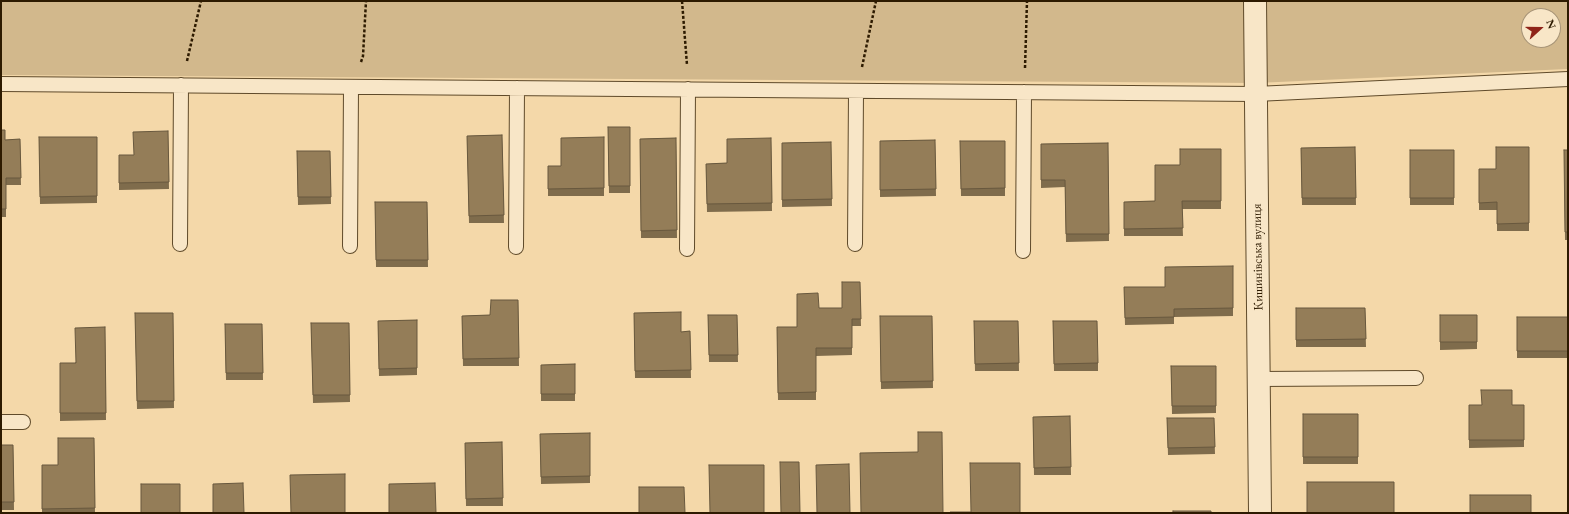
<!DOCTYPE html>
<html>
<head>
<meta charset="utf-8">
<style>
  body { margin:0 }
  #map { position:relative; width:1569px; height:514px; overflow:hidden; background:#f4d8a9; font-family:"EB Garamond",serif }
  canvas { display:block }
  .frame { position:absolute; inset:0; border:2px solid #2d1a00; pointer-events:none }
  .north { position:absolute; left:1521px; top:8px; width:40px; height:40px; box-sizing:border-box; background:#f8e6c7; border:1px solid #a79477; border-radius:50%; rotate:69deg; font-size:11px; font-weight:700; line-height:16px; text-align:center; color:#2d1a00 }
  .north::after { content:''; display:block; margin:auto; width:14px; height:18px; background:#8f2418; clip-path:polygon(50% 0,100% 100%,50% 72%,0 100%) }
</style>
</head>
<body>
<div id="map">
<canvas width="1569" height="514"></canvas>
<div class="frame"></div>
<div class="north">N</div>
</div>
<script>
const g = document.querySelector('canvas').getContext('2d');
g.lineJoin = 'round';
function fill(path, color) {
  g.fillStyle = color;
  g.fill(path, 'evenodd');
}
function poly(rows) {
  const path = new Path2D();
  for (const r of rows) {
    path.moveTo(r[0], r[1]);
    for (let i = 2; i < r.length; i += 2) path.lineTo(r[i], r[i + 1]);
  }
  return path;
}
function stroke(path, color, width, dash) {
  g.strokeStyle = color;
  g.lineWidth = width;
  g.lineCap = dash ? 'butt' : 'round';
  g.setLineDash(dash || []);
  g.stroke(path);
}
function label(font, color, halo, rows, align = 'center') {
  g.font = font + ' "EB Garamond",serif';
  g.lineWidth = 3;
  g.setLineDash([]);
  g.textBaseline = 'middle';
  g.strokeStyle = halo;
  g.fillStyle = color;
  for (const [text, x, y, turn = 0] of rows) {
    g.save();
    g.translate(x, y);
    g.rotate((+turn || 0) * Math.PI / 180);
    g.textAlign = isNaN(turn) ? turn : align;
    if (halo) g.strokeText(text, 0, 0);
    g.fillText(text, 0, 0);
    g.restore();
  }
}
fill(poly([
  [1,1,1568,1,1568,69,1256,83,1,75],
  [1529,16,1553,16,1553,40,1529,40]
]), '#d2b88c');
const service = poly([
  [1,84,1256,94,1568,79],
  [180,244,181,85],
  [855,244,856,91],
  [350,246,351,87],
  [516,247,517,88],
  [687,249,688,89],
  [1023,251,1024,92],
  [1259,379,1416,378],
  [1,422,23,422]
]);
const minor = poly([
  [1255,1,1260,513]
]);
stroke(service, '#5f4a2a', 16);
stroke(minor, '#5f4a2a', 24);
stroke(poly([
  [682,1,687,65],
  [187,61,201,1],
  [361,62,363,56,366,1],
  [862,67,876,1],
  [1025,68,1027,1]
]), '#2d1a00', 2.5, [3, 2]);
stroke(service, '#f8e6c7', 14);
stroke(minor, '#f8e6c7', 22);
fill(poly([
  [608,127,630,127,630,193,609,193],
  [1,130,5,140,20,139,21,185,6,185,6,217,1,217],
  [168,131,169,189,119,190,119,155,134,155],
  [502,135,504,223,469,223,467,136],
  [39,137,97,137,97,203,40,204],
  [604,137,604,196,548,196,548,166,561,166],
  [676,138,677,238,641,238,640,139],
  [771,138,772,211,707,212,706,164,727,163],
  [935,140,936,196,880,197,880,141],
  [960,141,1005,141,1005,196,961,196],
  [831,142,832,206,782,207,782,143],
  [1108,143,1109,241,1066,242,1065,187,1041,188,1041,144],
  [1355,147,1356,205,1302,205,1301,148],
  [1529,147,1529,231,1497,231,1497,210,1479,210,1479,169,1496,169],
  [1221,149,1221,209,1182,209,1183,236,1124,236,1124,202,1155,201,1180,165],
  [1410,150,1454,150,1454,205,1410,205],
  [1564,150,1568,150,1568,240,1565,240],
  [297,151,330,151,331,204,298,205],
  [375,202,427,202,428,267,376,267],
  [1233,266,1233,316,1174,317,1174,324,1125,325,1124,287,1165,287],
  [860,282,861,326,852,326,852,355,816,356,816,400,778,400,777,327,797,327,819,308,842,308],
  [518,300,519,366,463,366,462,316,490,315],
  [1296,308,1365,308,1366,347,1296,347],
  [135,313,173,313,174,408,137,409],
  [634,313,681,332,690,331,691,378,635,378],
  [708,315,737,315,738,362,709,362],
  [1440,315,1477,315,1477,349,1440,350],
  [880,316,932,316,933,388,881,389],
  [1517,317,1568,317,1568,358,1517,358],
  [417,320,417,375,379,376,378,321],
  [974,321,1018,321,1019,371,975,371],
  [1053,321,1098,363,1098,371,1054,371],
  [311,323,349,323,350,402,313,403],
  [225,324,262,324,263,380,226,380],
  [105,327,106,420,60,421,60,363,75,363],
  [575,364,575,401,541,401,541,365],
  [1171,366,1216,366,1216,413,1172,414],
  [1469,405,1524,405,1524,447,1469,448],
  [1303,414,1358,414,1358,464,1303,464],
  [1070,416,1071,475,1034,475,1033,417],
  [1167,418,1214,418,1215,454,1168,455],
  [590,433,590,483,541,484,540,434],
  [94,438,95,513,42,513,42,465,58,465],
  [502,442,503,506,466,506,465,443],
  [1,445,13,445,14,510,1,510]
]), '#7f6c4c');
const building = poly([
  [608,127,630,127,630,186,609,186,608,127],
  [1,130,5,130,5,140,20,139,21,178,6,178,6,209,1,209,1,130],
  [168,131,169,182,119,183,119,155,134,155,133,132,168,131],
  [502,135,504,215,469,216,467,136,502,135],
  [39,137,97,137,97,196,40,197,39,137],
  [604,137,604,188,548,189,548,166,561,166,561,138,604,137],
  [676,138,677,230,641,231,640,139,676,138],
  [771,138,772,203,707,204,706,164,727,163,727,139,771,138],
  [935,140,936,189,880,190,880,141,935,140],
  [960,141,1005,141,1005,188,961,189,960,141],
  [831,142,832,199,782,200,782,143,831,142],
  [1108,143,1109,234,1066,234,1065,180,1041,180,1041,144,1108,143],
  [1355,147,1356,198,1302,198,1301,148,1355,147],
  [1496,147,1529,147,1529,223,1497,224,1497,202,1479,203,1479,169,1496,169,1496,147],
  [1180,149,1221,149,1221,201,1182,201,1183,228,1124,229,1124,202,1155,201,1155,165,1180,165,1180,149],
  [1410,150,1454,150,1454,198,1410,198,1410,150],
  [1564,150,1568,150,1568,232,1565,232,1564,150],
  [297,151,330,151,331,197,298,197,297,151],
  [375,202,427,202,428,260,376,260,375,202],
  [1233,266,1233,308,1174,309,1174,317,1125,318,1124,287,1165,287,1165,267,1233,266],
  [842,282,860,282,861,319,852,319,852,348,816,348,816,392,778,393,777,327,797,327,797,294,818,293,819,308,842,308,842,282],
  [491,300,518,300,519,358,463,359,462,316,490,315,491,300],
  [1296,308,1365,308,1366,339,1296,340,1296,308],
  [681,312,681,332,690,331,691,370,635,371,634,313,681,312],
  [135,313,173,313,174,401,137,401,135,313],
  [708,315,737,315,738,355,709,355,708,315],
  [1440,315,1477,315,1477,342,1440,342,1440,315],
  [880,316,932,316,933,381,881,382,880,316],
  [1517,317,1568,317,1568,351,1517,351,1517,317],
  [417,320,417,368,379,369,378,321,417,320],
  [974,321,1018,321,1019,363,975,364,974,321],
  [1053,321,1097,321,1098,363,1054,364,1053,321],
  [311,323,349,323,350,395,313,395,311,323],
  [225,324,262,324,263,373,226,373,225,324],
  [105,327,106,413,60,413,60,363,76,363,75,328,105,327],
  [575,364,575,394,541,394,541,365,575,364],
  [1171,366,1216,366,1216,406,1172,406,1171,366],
  [1481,390,1512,390,1512,405,1524,405,1524,440,1469,440,1469,405,1482,405,1481,390],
  [1303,414,1358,414,1358,457,1303,457,1303,414],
  [1070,416,1071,467,1034,468,1033,417,1070,416],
  [1167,418,1214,418,1215,447,1168,448,1167,418],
  [918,432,942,432,943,513,861,513,860,453,918,452,918,432],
  [590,433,590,476,541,477,540,434,590,433],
  [58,438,94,438,95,508,42,509,42,465,58,465,58,438],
  [502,442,503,498,466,499,465,443,502,442],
  [1,445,13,445,14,502,1,502,1,445],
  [780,462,799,462,800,513,781,513,780,462],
  [970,463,1020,463,1020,513,950,513,950,512,971,512,970,463],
  [849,464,850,513,817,513,816,465,849,464],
  [709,465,764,465,764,513,710,513,709,465],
  [345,474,345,513,291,513,290,475,345,474],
  [1307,482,1394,482,1394,513,1307,513,1307,482],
  [243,483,244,513,213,513,213,484,243,483],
  [435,483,436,513,389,513,389,484,435,483],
  [141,484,180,484,180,513,141,513,141,484],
  [639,487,684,487,685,513,639,513,639,487],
  [1470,495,1531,495,1531,513,1470,513,1470,495],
  [1173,511,1211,511,1211,513,1173,513,1173,511]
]);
fill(building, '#947d58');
stroke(building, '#68583e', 1);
label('13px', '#2d1a00', '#f8e6c7', [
  ["Кишинівська вулиця",1258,257,-91]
]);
</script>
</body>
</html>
